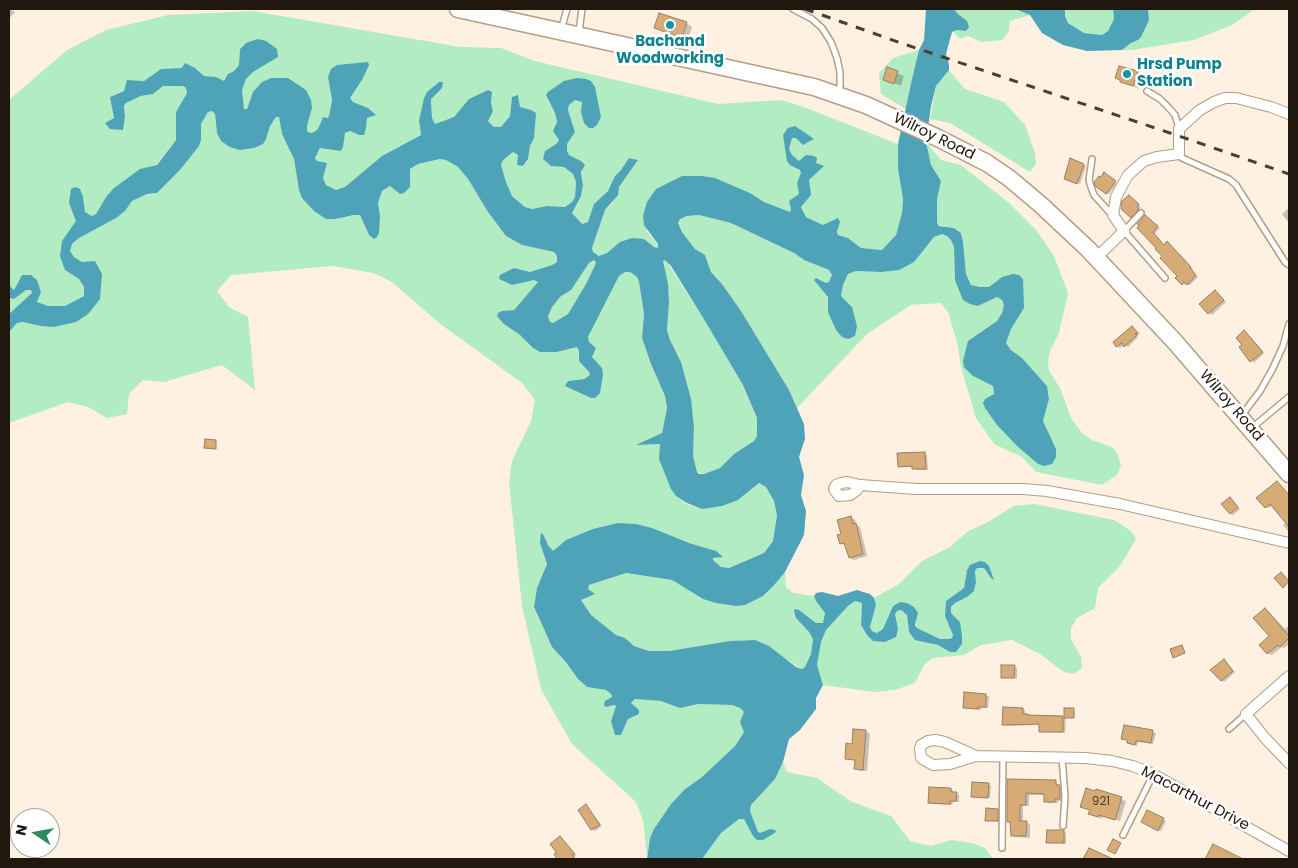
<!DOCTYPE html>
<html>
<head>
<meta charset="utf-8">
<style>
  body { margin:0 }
  #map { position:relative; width:1298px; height:868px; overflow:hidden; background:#fff1e1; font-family:Poppins,sans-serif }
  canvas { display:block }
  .frame { position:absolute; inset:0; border:10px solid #20180e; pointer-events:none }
  .north { position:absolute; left:10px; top:808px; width:50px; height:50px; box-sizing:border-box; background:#fff; border:1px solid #a6a39f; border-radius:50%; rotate:282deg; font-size:14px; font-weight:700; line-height:20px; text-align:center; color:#20180e }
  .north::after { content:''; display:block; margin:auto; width:18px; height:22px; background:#2e8a60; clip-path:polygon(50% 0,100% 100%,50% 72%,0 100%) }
</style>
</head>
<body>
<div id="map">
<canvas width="1298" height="868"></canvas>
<div class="frame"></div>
<div class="north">N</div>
</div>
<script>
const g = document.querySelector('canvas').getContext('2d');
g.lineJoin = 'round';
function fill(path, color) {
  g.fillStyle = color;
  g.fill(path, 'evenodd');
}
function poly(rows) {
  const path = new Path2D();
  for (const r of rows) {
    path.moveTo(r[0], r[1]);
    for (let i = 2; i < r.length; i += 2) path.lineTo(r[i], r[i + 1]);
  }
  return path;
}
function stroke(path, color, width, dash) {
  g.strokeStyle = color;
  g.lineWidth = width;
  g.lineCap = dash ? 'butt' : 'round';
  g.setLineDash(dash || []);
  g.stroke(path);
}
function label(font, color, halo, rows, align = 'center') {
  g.font = font + ' Poppins,sans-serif';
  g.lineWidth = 5;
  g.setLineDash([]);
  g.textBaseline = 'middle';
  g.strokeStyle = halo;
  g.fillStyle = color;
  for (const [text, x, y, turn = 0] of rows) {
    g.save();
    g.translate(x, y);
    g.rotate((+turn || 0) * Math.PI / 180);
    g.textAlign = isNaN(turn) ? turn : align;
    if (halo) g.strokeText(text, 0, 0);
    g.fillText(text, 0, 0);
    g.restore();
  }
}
fill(poly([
  [954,9,1015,9,1030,15,1010,21,1009,31,1002,40,982,42,968,36,960,39,953,32,967,21,958,14],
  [1065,9,1113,9,1114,19,1108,31,1102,35,1084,33,1068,23,1065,16],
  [1148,9,1255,9,1232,25,1194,40,1132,50,1122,50,1131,43,1138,40,1149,20],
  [253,11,460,47,501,48,535,61,718,104,781,100,801,106,898,144,898,169,903,199,902,213,896,235,882,250,861,248,848,238,838,235,837,232,840,222,823,225,806,217,801,207,811,195,799,161,792,155,789,149,792,138,796,138,788,128,790,165,800,170,802,173,797,183,799,194,790,212,764,202,750,193,715,178,646,230,658,245,658,248,654,247,644,239,620,242,607,253,600,256,593,252,592,248,605,210,612,204,619,187,638,160,629,158,621,170,615,176,608,191,594,204,591,217,588,222,582,224,572,214,572,210,581,195,583,185,581,161,569,155,567,151,567,144,575,131,568,110,569,105,575,100,583,102,595,87,546,95,555,113,559,140,556,144,545,151,551,166,564,167,573,174,576,182,575,197,572,202,565,207,547,206,532,209,525,207,512,196,506,182,501,165,503,160,513,152,518,155,523,166,528,160,530,146,534,137,531,110,520,107,518,96,512,98,510,116,501,127,494,127,488,121,493,111,491,103,492,92,469,99,454,117,435,124,432,118,431,98,442,88,439,82,428,92,424,98,419,120,421,135,382,156,345,187,336,190,326,185,315,158,320,148,343,147,344,133,350,131,359,135,366,128,368,108,353,102,350,98,362,80,328,77,332,100,329,116,328,118,323,117,318,129,314,132,310,133,307,131,307,126,312,108,253,92,247,109,244,109,242,90,246,79,253,72,278,57,246,43,240,49,239,65,234,71,228,74,224,81,216,77,204,76,195,68,161,69,144,81,128,80,124,91,113,95,114,118,105,123,123,130,125,117,124,106,126,103,141,96,153,94,163,86,183,86,186,88,187,93,176,112,176,140,156,165,140,170,106,197,96,214,92,216,85,212,83,197,69,203,77,221,62,241,65,270,79,279,84,287,84,296,65,306,48,306,37,302,41,292,37,280,31,275,22,275,14,290,11,287,9,282,9,100,67,50,106,30,168,15],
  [919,50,912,79,906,109,881,94,879,73,893,58],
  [949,70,965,89,1004,102,1025,125,1035,153,1036,164,1030,172,950,123,930,119,936,86],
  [212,111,215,114,217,133,266,139,270,126,276,117,279,117,282,134,294,159,299,190,335,219,354,215,360,215,369,235,380,216,378,203,382,191,390,186,400,194,410,187,410,169,418,164,440,159,446,160,458,167,468,179,488,212,506,236,522,245,554,252,557,256,557,262,552,265,530,272,514,268,499,279,512,285,534,279,539,281,514,310,502,311,504,324,520,335,533,348,557,352,577,347,579,351,579,361,589,372,590,375,584,379,568,381,566,385,591,398,595,398,602,368,592,357,588,337,619,276,625,272,630,272,637,277,639,282,644,314,642,338,651,364,665,396,667,408,662,433,638,445,660,444,660,459,676,496,687,504,702,509,738,500,759,483,766,487,774,501,777,515,773,541,764,553,729,568,721,567,713,560,716,551,689,543,566,540,553,551,548,545,543,534,540,543,547,564,537,588,534,607,538,617,552,647,565,661,578,679,587,687,606,690,611,694,612,697,606,707,614,705,616,706,611,721,621,734,628,719,639,710,631,703,635,699,661,701,680,708,698,704,732,705,740,708,744,712,744,732,735,746,702,777,684,790,671,804,654,829,650,838,647,857,643,820,636,802,572,744,541,689,522,606,509,482,512,461,531,421,535,400,522,383,439,323,392,282,373,273,333,266,231,275,217,291,229,307,248,317,255,390,222,365,164,382,143,380,129,394,127,414,107,418,88,407,68,402,9,423,9,332,17,323,23,322,41,326,88,314,82,262,74,257,70,251,72,244,79,238,125,211,132,201,147,194,157,193,180,170,199,146,201,140,201,124,208,112],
  [926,142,941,160,961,165,1008,202,1037,231,1054,256,1068,293,1059,333,1050,351,1048,361,1049,371,1060,388,1071,418,1083,434,1092,440,1112,447,1118,455,1121,465,1117,475,1102,485,1036,472,1022,457,994,444,976,418,961,367,957,342,948,312,941,303,911,305,867,334,797,408,789,390,741,311,722,284,711,272,705,255,695,249,682,232,678,223,680,219,687,216,699,215,731,223,794,253,804,260,829,270,832,275,830,283,826,283,816,278,815,280,828,297,828,312,852,307,841,296,843,285,848,274,856,271,881,272,914,261,934,237,942,234,947,236,951,240,954,247,955,280,978,306,997,297,1002,300,1004,305,1002,313,997,321,968,341,973,376,993,386,994,394,985,399,997,425,1017,446,1038,464,1056,449,1043,421,1049,399,1047,386,1022,358,1011,350,1006,343,1011,329,1024,308,1002,277,989,287,980,287,971,285,966,274,963,242,961,233,954,228,939,225,937,223,937,198,941,181,931,165],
  [665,259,702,316,743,385,757,418,757,436,754,441,734,454,720,468,704,474,697,472,693,456,694,428,681,362,670,340,667,330,669,303,663,261],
  [593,260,596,263,586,284,568,314,553,323,550,322,548,315,552,307,560,297,571,290,589,263],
  [26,290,31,290,32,294,9,314,9,298,14,299],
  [1035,504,1114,520,1131,531,1136,539,1120,566,1098,588,1095,608,1077,618,1071,628,1071,639,1081,657,1082,668,1074,674,1064,672,1040,654,1012,640,981,645,964,655,933,658,924,665,915,683,895,690,875,692,823,685,817,665,821,642,826,630,849,605,855,601,862,603,861,625,867,635,898,629,895,614,897,611,901,610,907,615,909,632,915,639,938,645,950,652,960,622,951,613,951,607,955,603,967,597,976,582,975,571,977,567,984,568,991,578,985,562,967,570,964,588,946,601,945,616,953,635,952,638,949,639,940,639,917,628,914,607,907,603,900,602,893,606,883,630,877,633,872,631,870,627,876,605,874,598,899,584,922,561,950,547,967,532,986,523,1014,506],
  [785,572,786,587,793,593,814,596,816,601,825,613,824,624,816,623,799,610,796,618,809,632,813,639,811,654,805,667,802,669,755,640,730,641,669,651,649,651,634,646,625,638,616,635,591,615,581,600,594,594,587,589,589,585,625,573,672,580,703,599,763,596],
  [783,762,787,772,817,778,852,802,891,816,910,841,931,846,951,840,972,843,985,848,993,859,702,859,721,833,739,819,744,819,753,836,760,833,757,832,750,811,751,805,775,779]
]), '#b1ecc3');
fill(poly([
  [926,9,954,9,958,14,967,21,969,27,966,31,957,30,952,32,946,54,949,65,949,70,936,86,931,106,926,142,931,165,941,181,937,199,937,223,939,226,954,228,961,233,963,242,966,274,971,285,980,287,989,287,1002,277,1013,274,1019,275,1023,279,1024,308,1011,329,1006,343,1011,350,1022,358,1047,386,1049,399,1043,421,1056,449,1056,457,1052,464,1044,466,1038,464,1017,446,997,425,985,408,983,403,985,399,994,394,993,386,973,376,964,367,963,361,968,341,997,321,1002,313,1004,305,1002,300,997,297,978,306,970,304,963,300,955,280,954,247,951,240,947,236,942,234,934,237,914,262,899,270,881,272,856,271,848,274,843,285,841,296,852,307,857,326,855,336,848,339,842,337,836,330,828,312,828,297,814,280,816,278,826,283,829,282,832,275,829,270,804,260,794,253,731,223,699,215,687,216,680,219,678,223,682,232,695,249,705,255,711,272,722,284,741,311,789,390,804,424,805,439,799,457,804,475,801,495,806,511,804,535,785,572,775,584,763,596,745,605,736,606,716,603,703,599,672,580,626,573,589,585,588,589,595,594,581,600,591,615,616,635,625,638,634,646,649,651,669,651,730,641,755,640,769,646,796,667,802,669,805,667,811,654,813,639,809,632,796,618,794,611,795,609,799,610,816,623,823,623,825,613,816,601,814,596,816,593,822,592,838,596,857,590,870,594,874,598,876,605,870,627,872,631,877,633,883,629,893,606,900,602,907,603,914,607,918,613,915,625,917,628,940,639,949,639,952,638,953,635,945,616,946,601,964,588,967,570,970,565,980,561,985,562,989,566,994,580,991,578,984,568,977,568,975,571,976,582,974,591,967,597,955,603,951,607,951,613,960,622,962,636,962,644,956,652,950,652,938,645,915,640,909,632,907,615,901,610,897,611,895,614,898,629,896,637,885,642,873,641,867,635,861,625,862,603,855,601,849,605,826,630,821,642,817,665,823,685,816,698,816,709,800,730,789,739,783,762,775,779,751,805,750,811,758,832,760,833,770,829,775,830,776,832,763,840,757,840,753,836,744,819,739,819,721,833,702,859,647,859,650,838,654,829,671,804,684,790,702,777,735,746,744,732,740,722,744,712,740,708,732,705,698,704,680,708,661,701,635,699,631,703,639,710,639,714,628,719,621,735,615,735,611,721,616,706,614,705,606,707,604,705,605,701,612,697,611,694,606,690,587,687,578,679,565,661,552,647,534,607,537,588,547,564,540,543,541,533,543,534,548,545,553,551,566,540,593,529,618,523,636,524,652,528,689,543,716,551,723,557,713,558,713,560,721,567,729,568,764,553,773,541,777,515,774,501,766,487,759,483,738,500,722,506,702,509,687,503,676,496,671,489,659,459,660,444,636,445,662,433,667,408,665,396,651,364,642,338,644,314,639,282,637,277,630,272,625,272,619,276,588,337,589,342,596,348,592,357,602,368,603,374,600,393,595,398,591,398,565,386,568,381,584,379,590,375,589,372,579,361,579,351,577,347,557,352,540,352,533,348,520,335,504,324,497,316,498,313,502,311,514,310,538,282,534,280,512,285,499,279,500,275,514,268,530,272,552,265,557,262,557,256,554,252,522,245,506,236,488,212,468,179,458,167,446,160,440,159,418,164,410,169,410,187,404,193,400,194,390,186,382,191,378,203,380,216,379,233,377,237,374,239,369,235,360,215,354,215,335,219,326,219,314,211,302,198,299,190,294,159,282,134,279,117,276,117,270,126,266,139,263,144,254,148,240,150,230,147,221,141,217,133,215,114,212,111,208,112,201,124,201,140,199,146,180,170,157,193,147,194,132,201,125,211,116,218,79,238,72,244,70,251,74,257,82,262,95,261,102,274,100,299,88,314,76,322,54,327,41,326,23,322,17,323,9,332,9,314,32,293,31,290,26,290,14,299,9,298,9,282,11,287,14,290,22,275,31,275,37,280,41,292,37,302,48,306,65,306,84,296,84,287,79,279,65,270,60,256,62,241,76,221,69,203,71,189,75,187,80,189,83,197,85,212,92,216,96,214,106,197,114,188,140,169,157,165,176,140,176,112,187,93,186,88,183,86,163,86,153,94,141,96,126,103,124,106,125,117,123,130,110,129,105,123,114,118,110,97,124,91,127,80,144,81,161,69,182,68,185,63,195,68,204,76,216,77,224,81,228,74,234,71,239,65,240,49,246,43,258,39,266,41,277,49,278,57,253,72,246,79,242,90,244,109,247,109,253,92,262,82,271,78,288,78,306,90,311,100,312,108,307,126,307,131,310,133,314,132,318,129,323,117,328,118,329,116,332,100,328,77,331,69,337,65,368,62,369,65,362,80,350,98,353,102,368,108,376,115,367,118,366,128,364,135,359,135,350,131,345,133,343,147,341,151,320,148,315,158,317,161,327,163,323,178,326,185,336,190,345,187,382,156,421,135,419,120,424,98,427,92,439,82,443,82,442,88,431,99,432,118,435,124,454,117,469,99,488,90,492,92,491,103,493,111,488,121,494,127,501,127,510,116,512,97,518,95,520,107,531,110,536,113,534,138,530,146,528,159,523,166,517,165,518,155,513,152,503,160,501,165,506,182,512,196,525,207,532,209,547,206,565,207,572,202,575,197,576,182,573,174,564,167,551,166,543,159,545,151,556,144,559,140,553,131,557,122,555,113,546,95,548,92,564,81,577,78,586,79,591,81,595,87,601,117,597,125,593,128,589,128,584,123,581,112,582,102,575,100,569,105,568,110,575,132,567,144,567,151,569,155,581,161,585,165,581,172,583,185,581,196,572,213,582,224,588,222,594,204,608,191,615,176,621,170,629,158,638,160,619,187,618,195,605,210,592,248,593,252,599,256,607,253,620,242,632,238,644,239,654,247,658,248,658,244,644,225,643,216,647,202,656,189,682,176,702,176,715,178,750,193,764,202,790,212,791,209,789,201,799,194,797,183,801,173,800,170,790,165,787,161,783,135,788,128,795,126,814,139,803,145,796,138,792,138,789,149,792,155,799,161,806,155,814,156,817,158,816,163,824,166,809,180,811,195,801,207,806,217,823,225,838,218,840,222,837,232,838,235,848,238,861,248,882,250,896,235,902,213,903,199,898,169,898,144,912,79,919,50,924,40],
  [594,260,596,263,586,284,568,314,553,323,550,322,548,316,552,307,560,297,571,290,589,263],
  [665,260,671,266,702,316,743,385,757,418,757,436,754,441,734,454,720,468,704,474,699,474,697,472,693,456,694,428,691,399,681,362,670,340,667,330,669,303,668,284,663,261],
  [1015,9,1065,9,1065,16,1068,23,1084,33,1102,35,1108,31,1114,19,1113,9,1148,9,1149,20,1141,37,1138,40,1131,43,1122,50,1087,51,1063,45,1042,33,1030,15]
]), '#4ea3b8');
fill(poly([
  [9,9,15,12,9,19],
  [686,23,692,27,688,40,655,28],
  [1120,68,1138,72,1144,75,1139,89,1121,81],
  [887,69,904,76,901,86,884,79],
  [1084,165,1086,166,1080,184,1069,180],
  [1107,176,1117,184,1109,194,1106,193,1101,178],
  [1132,198,1141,207,1139,209,1141,211,1134,218,1131,217],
  [1289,208,1289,223,1282,214],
  [1148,218,1160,228,1154,234,1165,246,1170,244,1193,269,1192,270,1198,277,1190,285,1183,284,1179,276,1157,249],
  [1218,293,1226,302,1212,315,1201,304],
  [1132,327,1140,334,1137,336,1138,337,1128,347,1124,345,1120,348,1117,346],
  [1245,331,1264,353,1254,363,1240,348,1244,346],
  [925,453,927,455,928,470,916,470,913,467,902,467,899,466],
  [1277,483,1286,491,1283,494,1289,501,1289,532,1283,525,1286,522,1272,505,1269,508,1266,507],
  [1230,498,1240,509,1233,515,1230,513],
  [851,517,855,520,857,525,860,527,867,556,854,560,850,558,847,547,841,543,842,535],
  [1265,609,1269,612,1285,629,1289,625,1289,644,1284,648,1282,647,1272,655,1268,653,1270,636],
  [1224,661,1235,672,1224,682,1221,680],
  [1014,667,1017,668,1017,679,1002,677],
  [965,694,989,696,988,708,981,708,981,710,964,708],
  [1023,709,1025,711,1025,715,1030,717,1065,718,1065,709,1074,709,1075,717,1066,717,1065,733,1043,732,1040,731,1040,725,1006,726,1004,724],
  [1125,727,1156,733,1153,744,1138,742,1137,746,1128,743],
  [866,731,870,734,867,771,860,771,855,768,856,761,847,759,853,745],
  [1008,781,1055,782,1063,789,1064,801,1058,801,1058,803,1049,803,1046,801,1046,795,1029,795,1029,806,1023,806,1023,822,1030,824,1030,838,1016,837,1012,835,1011,823,1008,821],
  [988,784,991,786,990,798,972,796],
  [951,789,953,790,953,793,959,795,959,802,953,802,952,805,932,804,929,803],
  [1096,791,1126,801,1120,821,1103,816,1102,819,1094,816,1090,814,1091,810,1082,806],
  [586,806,602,826,595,831,592,829],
  [998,810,1000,812,1000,822,986,820],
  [1148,812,1166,821,1161,831,1143,822],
  [1064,832,1066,833,1066,844,1047,842],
  [563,840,576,856,574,857,576,859,560,859,556,854]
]), '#0003');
const building = poly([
  [659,13,687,22,682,38,654,28,659,13],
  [1119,66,1138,71,1133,86,1120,82,1120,80,1115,78,1119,66],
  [887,67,898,71,894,84,883,80,887,67],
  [1070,158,1084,164,1077,184,1064,179,1070,158],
  [1104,172,1116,181,1106,194,1095,186,1094,182,1099,176,1101,177,1104,172],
  [1129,195,1139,204,1137,207,1139,209,1131,218,1121,209,1122,201,1129,195],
  [1145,215,1158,226,1153,232,1164,245,1167,241,1191,267,1190,268,1196,275,1187,285,1184,282,1182,285,1175,278,1177,276,1160,258,1162,256,1155,249,1156,248,1137,228,1139,225,1137,224,1145,215],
  [1215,290,1224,300,1208,314,1199,304,1215,290],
  [1132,326,1138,333,1135,334,1137,335,1124,347,1122,343,1116,347,1113,342,1132,326],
  [1244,330,1263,352,1250,362,1239,347,1242,345,1236,338,1244,330],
  [205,439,216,440,216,449,204,448,205,439],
  [925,452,926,469,912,469,912,466,898,467,897,453,925,452],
  [1277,481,1289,495,1289,527,1270,504,1265,508,1256,498,1277,481],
  [1230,497,1238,507,1230,514,1221,504,1230,497],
  [851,516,853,524,856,523,863,554,849,558,844,543,840,544,837,535,841,534,837,520,851,516],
  [1281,572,1289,581,1283,588,1274,578,1281,572],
  [1265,608,1289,636,1289,638,1280,647,1278,645,1267,654,1259,645,1269,636,1253,618,1265,608],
  [1182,645,1185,653,1173,658,1170,649,1182,645],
  [1224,659,1233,671,1221,681,1210,670,1224,659],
  [1001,665,1015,665,1014,678,1001,678,1001,665],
  [964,692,986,694,986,707,978,707,978,709,963,708,964,692],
  [1003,707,1023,708,1023,714,1028,714,1028,715,1063,716,1063,732,1039,732,1039,724,1002,725,1003,707],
  [1064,708,1074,708,1074,718,1064,718,1064,708],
  [1124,725,1153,730,1151,743,1140,741,1136,741,1135,745,1127,743,1127,740,1121,739,1124,725],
  [853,729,866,730,863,770,854,769,855,760,845,759,846,743,852,744,853,729],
  [1007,779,1056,780,1056,785,1060,785,1060,799,1055,799,1055,802,1044,802,1044,794,1026,793,1026,805,1020,805,1020,821,1027,821,1026,836,1011,836,1010,822,1007,822,1007,779],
  [972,782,989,783,988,798,971,797,972,782],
  [929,787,951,788,951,792,957,792,956,801,950,801,950,804,928,803,929,787],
  [1086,788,1095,791,1096,789,1122,797,1115,820,1099,815,1098,817,1088,814,1090,810,1080,807,1086,788],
  [586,804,600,825,591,830,578,810,586,804],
  [986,808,998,809,998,821,985,821,986,808],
  [1147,810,1164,818,1158,831,1141,822,1147,810],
  [1047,830,1064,830,1064,843,1046,843,1047,830],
  [560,836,575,854,572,855,575,859,557,859,554,854,556,852,550,844,560,836],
  [1113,839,1121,843,1115,854,1107,850,1113,839],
  [1213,844,1243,859,1205,859,1213,844],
  [1089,848,1113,859,1083,859,1089,848]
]);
fill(building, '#d7ab75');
stroke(building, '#958068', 1);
const lane = poly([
  [793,9,812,19,822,28,831,42,837,58,840,72,840,94],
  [561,30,567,9],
  [579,32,582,9],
  [1147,91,1160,99,1169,108,1175,115,1179,128],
  [1179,154,1182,158,1229,179,1236,185,1285,262,1289,265],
  [1092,159,1089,180,1091,187,1094,195,1112,215],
  [1141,213,1124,231,1165,278],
  [1242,415,1260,391,1272,370,1283,346,1289,324],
  [1253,427,1289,397],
  [1229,729,1246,714],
  [1062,757,1065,797,1063,826],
  [1123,835,1153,775],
  [1002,848,1003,756]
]);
const street = poly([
  [1096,258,1124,231,1113,215,1116,197,1128,175,1144,161,1157,157,1179,154,1179,129,1200,110,1214,102,1225,98,1236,98,1271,107,1289,114],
  [847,482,860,485,857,490,850,495,839,496,834,489,836,485,841,483,847,482],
  [860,485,916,489,1023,489,1047,491,1120,504,1289,543],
  [1289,676,1246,714,1265,738,1289,763],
  [935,740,945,742,976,756,950,764,933,765,921,758,920,749,921,745,928,741,935,740],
  [976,756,1086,758,1112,761,1133,766,1153,774,1289,851]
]);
const primary = poly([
  [458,9,814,87,866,105,938,138,987,163,1009,178,1041,205,1088,249,1175,342,1289,474]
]);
stroke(lane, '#b49e85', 8);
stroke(street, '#b49e85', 12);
stroke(primary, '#b49e85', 19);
stroke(lane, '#fff', 5);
stroke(street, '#fff', 10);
stroke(primary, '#fff', 16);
stroke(poly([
  [805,9,901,43,1179,136,1289,174]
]), '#494035', 3, [9, 9]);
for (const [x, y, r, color] of [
  [670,25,5,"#0f9aa8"],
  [1127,74,5,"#0f9aa8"]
]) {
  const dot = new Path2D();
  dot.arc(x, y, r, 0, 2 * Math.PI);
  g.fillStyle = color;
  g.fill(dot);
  stroke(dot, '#fff', 2);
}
label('12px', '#4e3d28', null, [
  ["921",1101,802]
]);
label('bold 15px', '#0d838f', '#fff', [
  ["Bachand",670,42],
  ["Woodworking",670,59],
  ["Hrsd Pump",1137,65,"left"],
  ["Station",1137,82,"left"]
]);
label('15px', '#20180e', '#fff', [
  ["Wilroy Road",934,137,26],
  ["Wilroy Road",1231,406,49],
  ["Macarthur Drive",1195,799,28]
]);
</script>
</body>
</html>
